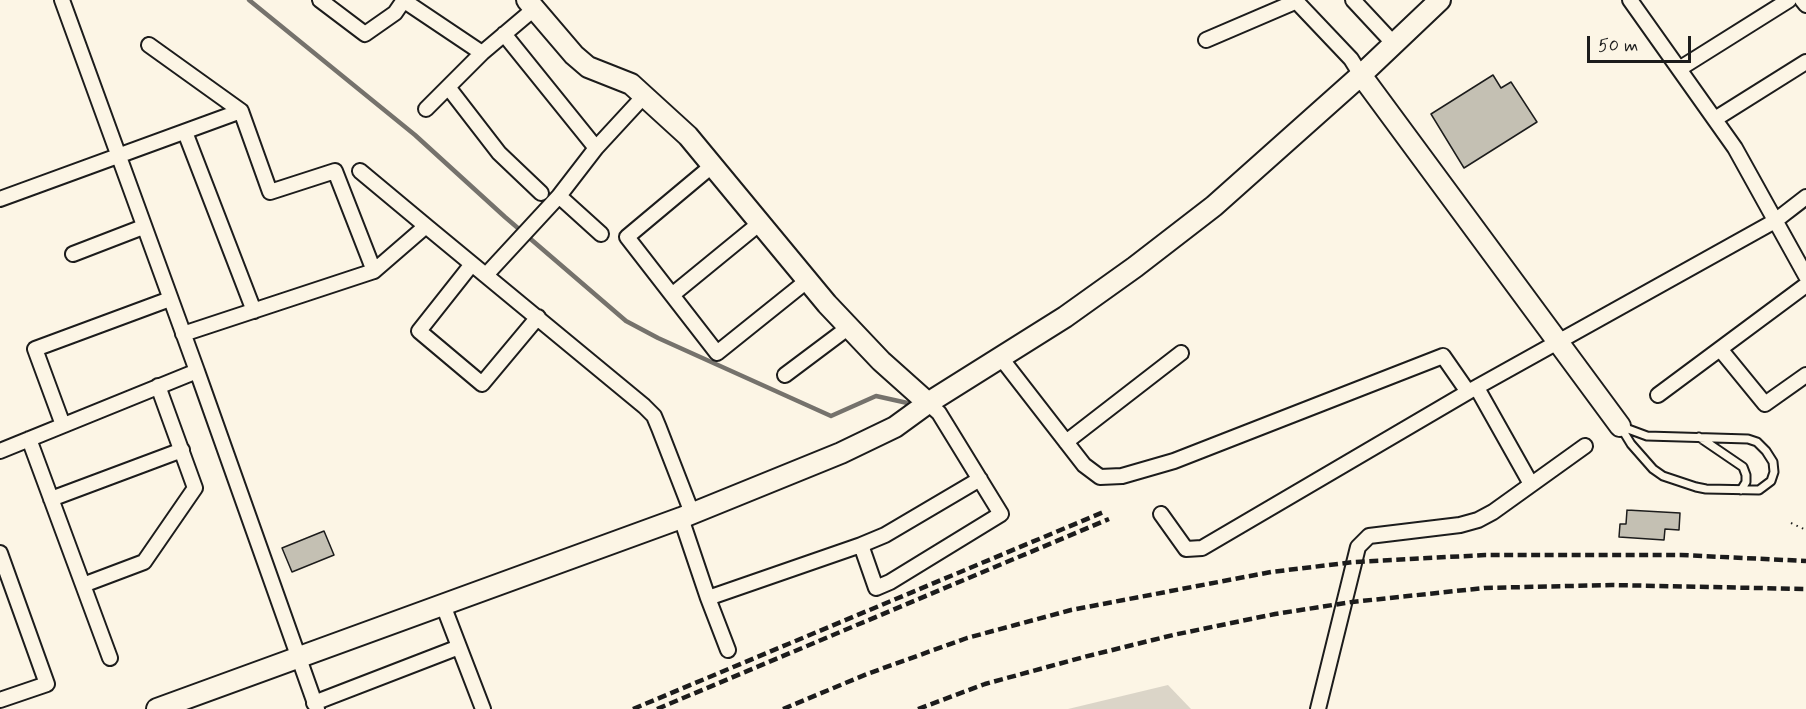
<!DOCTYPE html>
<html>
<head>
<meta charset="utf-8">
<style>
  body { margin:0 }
  #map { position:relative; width:1806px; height:709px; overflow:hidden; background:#fcf5e5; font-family:Mynerve,sans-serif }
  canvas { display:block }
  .scale { position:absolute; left:1587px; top:36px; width:104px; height:27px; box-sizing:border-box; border:3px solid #1c1c1c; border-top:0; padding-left:8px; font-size:18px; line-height:21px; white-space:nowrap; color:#1c1c1c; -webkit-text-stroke:4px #fcf5e5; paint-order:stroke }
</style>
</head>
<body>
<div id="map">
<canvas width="1806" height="709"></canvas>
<div class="scale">50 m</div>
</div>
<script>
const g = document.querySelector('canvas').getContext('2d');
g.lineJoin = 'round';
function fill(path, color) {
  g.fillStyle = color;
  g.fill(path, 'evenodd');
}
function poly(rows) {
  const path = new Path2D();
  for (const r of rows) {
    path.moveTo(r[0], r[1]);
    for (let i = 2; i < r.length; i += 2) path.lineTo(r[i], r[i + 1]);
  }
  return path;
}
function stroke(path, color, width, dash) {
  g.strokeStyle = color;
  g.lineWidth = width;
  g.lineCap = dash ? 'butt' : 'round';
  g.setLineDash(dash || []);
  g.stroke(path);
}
fill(poly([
  [1168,685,1191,709,1068,709]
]), '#dbd5c8');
stroke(poly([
  [249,0,415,135,505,217,626,321,658,338,831,416,876,396,912,404]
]), '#75726c', 4.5);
const building = poly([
  [1493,75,1501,88,1511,82,1537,122,1464,168,1431,114,1493,75],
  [1627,510,1680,513,1679,530,1665,529,1664,540,1619,537,1620,524,1626,524,1627,510],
  [324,531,334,555,292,572,282,548,324,531]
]);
fill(building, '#c4c0b3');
stroke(building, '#1c1c1c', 1.5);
const lane = poly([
  [1620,426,1647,436,1748,439,1757,442,1766,451,1773,462,1774,472,1771,481,1759,490,1706,489,1696,487,1663,476,1653,469,1631,444,1620,426],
  [1699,437,1743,467,1746,475,1746,482,1741,490]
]);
const street = poly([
  [320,0,365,34,395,13,404,0],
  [403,0,482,53],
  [1295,0,1351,59,1361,75],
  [1353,0,1394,44],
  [1630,0,1735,148,1806,276],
  [1802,0,1806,5],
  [504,34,596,148],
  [1206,40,1297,1],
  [149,45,241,111,270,192,335,171,374,271,426,226,644,406,654,416,659,428,692,513],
  [1679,69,1789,0],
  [448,87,499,153,541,193],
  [426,109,482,53,534,9],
  [1715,119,1806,62],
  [185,132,254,311],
  [713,165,627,237,717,353,808,280],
  [360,171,426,226],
  [559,196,601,234],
  [0,199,241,111],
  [73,254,143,227],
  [472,264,419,331,482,384,538,317],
  [486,275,559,196,596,148,644,96],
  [672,295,760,223],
  [183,334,374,271],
  [1720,349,1765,404,1806,375],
  [1001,358,1084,465,1100,477,1122,476,1174,461,1443,356,1468,392],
  [197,371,317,709],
  [785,375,849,327],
  [1477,388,1531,484],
  [1658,395,1806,285],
  [63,425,35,349,170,299],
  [29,439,110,658],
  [1066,442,1181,353],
  [0,451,197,371,62,0],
  [51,499,182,450],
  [1161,514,1186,549,1202,548,1468,392,1775,221,1806,197],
  [681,518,708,598,861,545,885,535,980,479],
  [861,545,876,588,890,582,1001,514,939,413,928,403],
  [0,553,47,684,0,700],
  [83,585,144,562,195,488,158,386],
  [708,598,728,650],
  [443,605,483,709],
  [314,703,459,647],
  [1318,709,1358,547,1369,536,1460,525,1478,520,1493,512,1585,446]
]);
const secondary = poly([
  [527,0,574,55,588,67,631,84,688,136,827,304,881,361,928,403],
  [1361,75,1620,426],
  [157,709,681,518,841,453,895,427,928,403,1065,317,1135,267,1214,206,1361,75,1440,0]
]);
stroke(lane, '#1c1c1c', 11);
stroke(street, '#1c1c1c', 18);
stroke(secondary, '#1c1c1c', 24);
stroke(poly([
  [1791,523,1806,530]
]), '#1c1c1c', 2, [1.5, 4.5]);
stroke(lane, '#fcf5e5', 7);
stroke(street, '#fcf5e5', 14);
stroke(secondary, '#fcf5e5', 20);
stroke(poly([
  [633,709,1106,511],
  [657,709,1109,519],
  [783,709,867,674,967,638,1071,610,1271,572,1354,562,1485,555,1681,555,1806,561],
  [918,709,985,684,1084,657,1173,635,1275,614,1352,602,1484,588,1612,585,1806,589]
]), '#1c1c1c', 4.5, [9, 4.5]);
</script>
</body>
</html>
